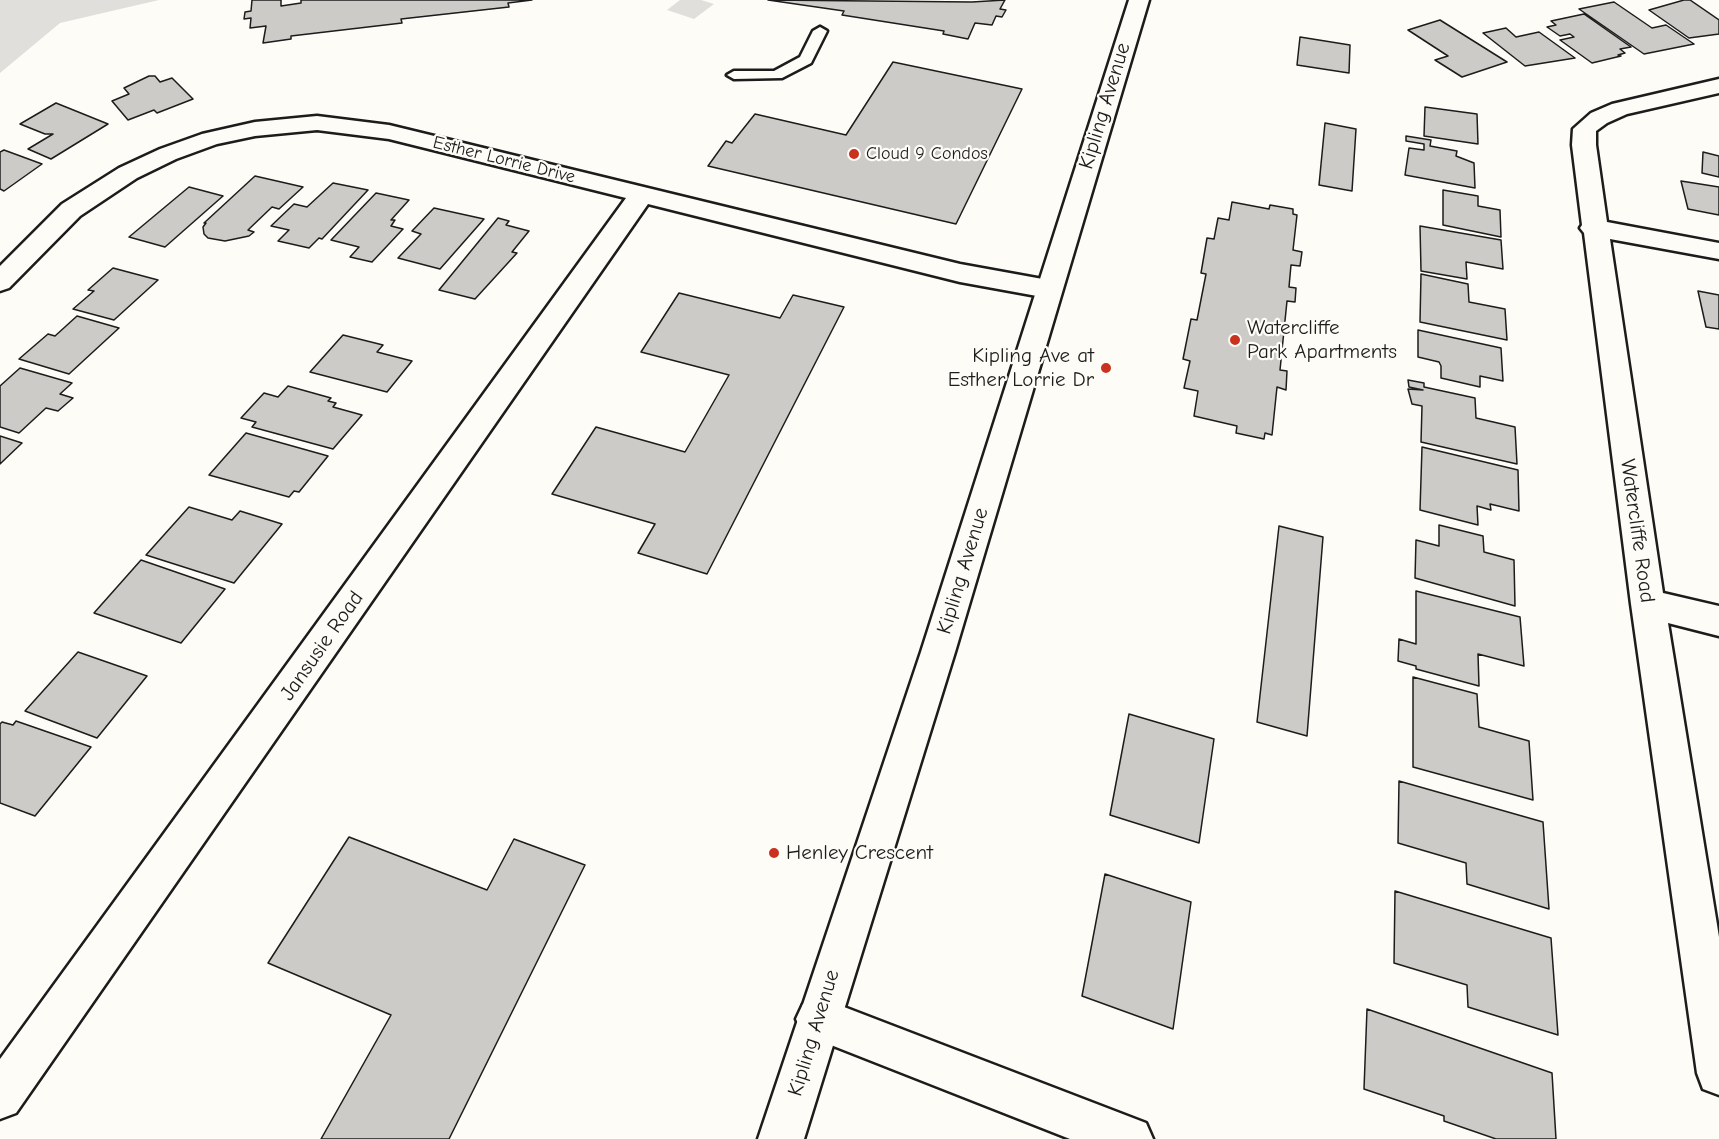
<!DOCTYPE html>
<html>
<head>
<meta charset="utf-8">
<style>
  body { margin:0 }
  canvas { display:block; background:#fdfcf7 }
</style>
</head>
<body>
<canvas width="1719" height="1139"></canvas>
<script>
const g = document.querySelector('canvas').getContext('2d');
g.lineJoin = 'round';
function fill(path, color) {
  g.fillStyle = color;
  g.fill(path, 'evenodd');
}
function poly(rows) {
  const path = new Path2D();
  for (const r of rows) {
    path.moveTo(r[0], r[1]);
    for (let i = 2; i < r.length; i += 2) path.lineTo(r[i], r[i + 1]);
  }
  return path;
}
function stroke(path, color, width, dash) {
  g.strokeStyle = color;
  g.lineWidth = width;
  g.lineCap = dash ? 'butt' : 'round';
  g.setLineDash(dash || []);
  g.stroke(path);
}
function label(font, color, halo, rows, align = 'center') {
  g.font = font + ' "Comic Neue",sans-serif';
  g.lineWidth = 4.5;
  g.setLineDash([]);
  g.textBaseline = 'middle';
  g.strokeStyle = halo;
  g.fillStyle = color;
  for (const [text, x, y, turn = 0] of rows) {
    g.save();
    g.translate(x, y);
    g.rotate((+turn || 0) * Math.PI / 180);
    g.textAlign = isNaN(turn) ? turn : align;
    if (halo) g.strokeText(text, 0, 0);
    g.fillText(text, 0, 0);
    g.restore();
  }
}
fill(poly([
  [0,0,159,0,60,23,0,73],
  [680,0,701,0,714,4,694,19,667,10]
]), '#e0dfdb');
const building = poly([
  [252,0,281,0,281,6,301,3,301,0,532,0,508,3,509,7,401,19,402,23,291,36,291,39,263,43,266,26,250,28,251,18,244,19,245,12,251,11,252,0],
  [768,0,972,2,1005,0,1000,9,1006,10,1002,17,996,16,992,25,975,23,968,39,943,34,944,31,842,15,844,11,768,0],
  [1684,0,1690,0,1719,20,1719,34,1689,38,1649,10,1684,0],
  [1614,2,1652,28,1666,25,1694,44,1644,54,1579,9,1614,2],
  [1584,14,1631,47,1620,49,1625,53,1618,55,1621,56,1592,63,1560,40,1574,37,1570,34,1560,36,1547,27,1556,25,1551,21,1584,14],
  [1440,20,1507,62,1462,77,1435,60,1448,56,1408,30,1440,20],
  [1506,28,1516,37,1539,32,1575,58,1525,66,1483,33,1506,28],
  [1300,37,1350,45,1349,73,1297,65,1300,37],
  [893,62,1022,89,956,224,708,166,726,141,732,143,755,114,846,135,893,62],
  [149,76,155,76,160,82,172,78,193,99,157,113,154,110,128,120,112,101,129,94,124,88,149,76],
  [56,103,108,124,51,159,28,149,53,134,45,134,20,124,56,103],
  [1425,107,1477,114,1478,144,1424,136,1425,107],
  [1325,123,1356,129,1352,191,1319,185,1325,123],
  [1406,136,1431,140,1430,146,1457,151,1456,156,1474,163,1475,188,1405,175,1409,148,1424,150,1424,144,1406,141,1406,136],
  [4,150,42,164,4,191,0,189,0,152,4,150],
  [1703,152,1719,156,1719,177,1702,173,1703,152],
  [255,176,303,187,279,209,272,207,248,230,254,232,249,236,225,241,208,238,204,234,203,227,206,223,204,223,255,176],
  [1681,181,1719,187,1719,215,1688,209,1681,181],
  [333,183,368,190,322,239,319,238,309,248,278,241,289,230,271,226,294,204,307,207,333,183],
  [189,187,223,196,165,247,129,237,189,187],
  [1443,190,1478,196,1478,206,1500,210,1501,237,1443,225,1443,190],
  [376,193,409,200,391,220,395,220,391,226,403,229,372,262,350,257,359,247,331,240,376,193],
  [1232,202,1269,209,1270,205,1293,209,1293,214,1297,215,1293,250,1302,252,1300,266,1291,265,1289,287,1296,288,1295,302,1287,301,1280,370,1287,371,1286,390,1277,387,1272,435,1265,433,1264,439,1236,433,1237,426,1194,416,1198,391,1184,388,1190,361,1183,359,1191,319,1197,320,1206,274,1201,273,1207,238,1214,239,1218,218,1229,220,1232,202],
  [434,208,484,219,440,269,398,258,421,234,412,231,434,208],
  [498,218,509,221,506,225,529,231,512,252,517,253,475,299,439,290,498,218],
  [1420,226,1501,240,1503,269,1466,262,1467,279,1421,271,1420,226],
  [113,268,158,280,114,320,73,309,94,291,88,290,113,268],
  [1421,274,1468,284,1469,302,1505,309,1507,340,1420,322,1421,274],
  [1698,291,1719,295,1719,329,1706,327,1698,291],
  [679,293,780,318,793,295,844,307,707,574,638,553,655,524,552,494,596,427,685,452,729,375,641,352,679,293],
  [77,316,119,328,69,374,19,359,48,334,55,336,77,316],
  [1418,330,1501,348,1503,381,1480,376,1480,387,1441,378,1441,366,1439,362,1418,357,1418,330],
  [343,335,383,345,377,352,412,361,387,392,310,372,343,335],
  [20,368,72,383,60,394,73,398,58,411,46,408,19,433,0,427,0,386,20,368],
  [1408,380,1424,383,1424,387,1475,398,1476,418,1515,427,1517,464,1421,442,1422,406,1412,404,1408,389,1423,390,1409,387,1408,380],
  [288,386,331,398,328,401,336,403,333,407,362,415,333,449,252,427,256,422,241,418,264,393,278,397,288,386],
  [246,433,328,456,299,492,294,491,289,497,209,475,246,433],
  [0,436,22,443,0,464,0,436],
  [1422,447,1518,470,1519,511,1490,504,1491,510,1477,506,1478,525,1420,510,1422,447],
  [189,507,232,520,240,511,282,524,234,583,146,555,189,507],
  [1439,525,1483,536,1484,552,1514,560,1515,606,1415,578,1416,540,1439,546,1439,525],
  [1279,526,1323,537,1307,736,1257,722,1279,526],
  [141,560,225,589,181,643,94,613,141,560],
  [1416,591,1520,617,1524,666,1478,654,1479,686,1416,669,1416,666,1398,661,1399,639,1416,644,1416,591],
  [78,652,147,676,97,738,25,711,78,652],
  [1413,677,1477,694,1479,727,1529,741,1533,800,1413,767,1413,677],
  [1129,714,1214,739,1199,843,1110,815,1129,714],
  [16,721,91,747,35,816,0,803,0,724,2,722,13,725,16,721],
  [1399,781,1543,822,1549,909,1467,884,1466,863,1398,843,1399,781],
  [349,837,487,890,514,839,585,865,449,1139,321,1139,391,1015,268,963,349,837],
  [1105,874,1191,902,1173,1029,1082,996,1105,874],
  [1395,891,1551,938,1558,1035,1468,1007,1467,985,1394,963,1395,891],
  [1367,1009,1552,1073,1556,1139,1496,1139,1444,1121,1444,1116,1364,1089,1367,1009]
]);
fill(building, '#cccbc8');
stroke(building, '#1c1c1c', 1.5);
const lane = poly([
  [820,27,827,31,811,63,782,78,734,79,727,75,734,71,774,71,800,57,813,31,820,27]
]);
const street = poly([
  [1719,79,1719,93,1627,114,1607,123,1596,131,1596,145,1607,222,1719,243,1719,259,1610,239,1663,593,1719,606,1719,636,1668,623,1719,937,1719,1095,1703,1089,1697,1073,1631,604,1584,233,1580,228,1582,225,1572,145,1573,129,1591,113,1612,104,1719,79],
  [317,116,389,125,960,264,1048,280,1057,283,1061,289,1057,295,1048,298,960,282,648,204,16,1113,0,1119,0,1059,626,198,389,139,317,130,255,136,217,144,176,159,137,178,80,216,9,288,0,291,0,266,62,204,119,168,160,149,202,134,255,122,317,116],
  [818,997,1146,1123,1153,1139,1070,1139,803,1034,796,1019,803,1004,818,997]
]);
const secondary = poly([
  [1129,0,1149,0,955,652,804,1139,758,1139,921,652,1129,0]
]);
stroke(lane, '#1c1c1c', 5);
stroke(street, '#1c1c1c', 5);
stroke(secondary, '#1c1c1c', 5);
fill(lane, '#fdfcf7');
fill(street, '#fdfcf7');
fill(secondary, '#fdfcf7');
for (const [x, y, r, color] of [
  [854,154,6,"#c8321e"],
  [1235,340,6,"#c8321e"],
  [1106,368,6,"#c8321e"],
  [774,853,6,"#c8321e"]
]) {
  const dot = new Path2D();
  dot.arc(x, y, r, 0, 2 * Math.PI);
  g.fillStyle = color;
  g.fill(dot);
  stroke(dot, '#fdfcf7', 2);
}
label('18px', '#1c1c1c', '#fdfcf7', [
  ["Cloud 9 Condos",866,154]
], 'left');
label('18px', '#1c1c1c', '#fdfcf7', [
  ["Esther Lorrie Drive",504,160,14]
]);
label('21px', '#1c1c1c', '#fdfcf7', [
  ["Kipling Avenue",1105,106,-73],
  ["Watercliffe Road",1637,531,82],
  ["Kipling Avenue",963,571,-73],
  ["Jansusie Road",322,646,-55],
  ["Kipling Avenue",814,1033,-73]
]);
label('21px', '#1c1c1c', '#fdfcf7', [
  ["Watercliffe",1247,328],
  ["Park Apartments",1247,352],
  ["Kipling Ave at",1094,356,"right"],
  ["Esther Lorrie Dr",1094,380,"right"],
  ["Henley Crescent",786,853]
], 'left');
</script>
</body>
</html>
